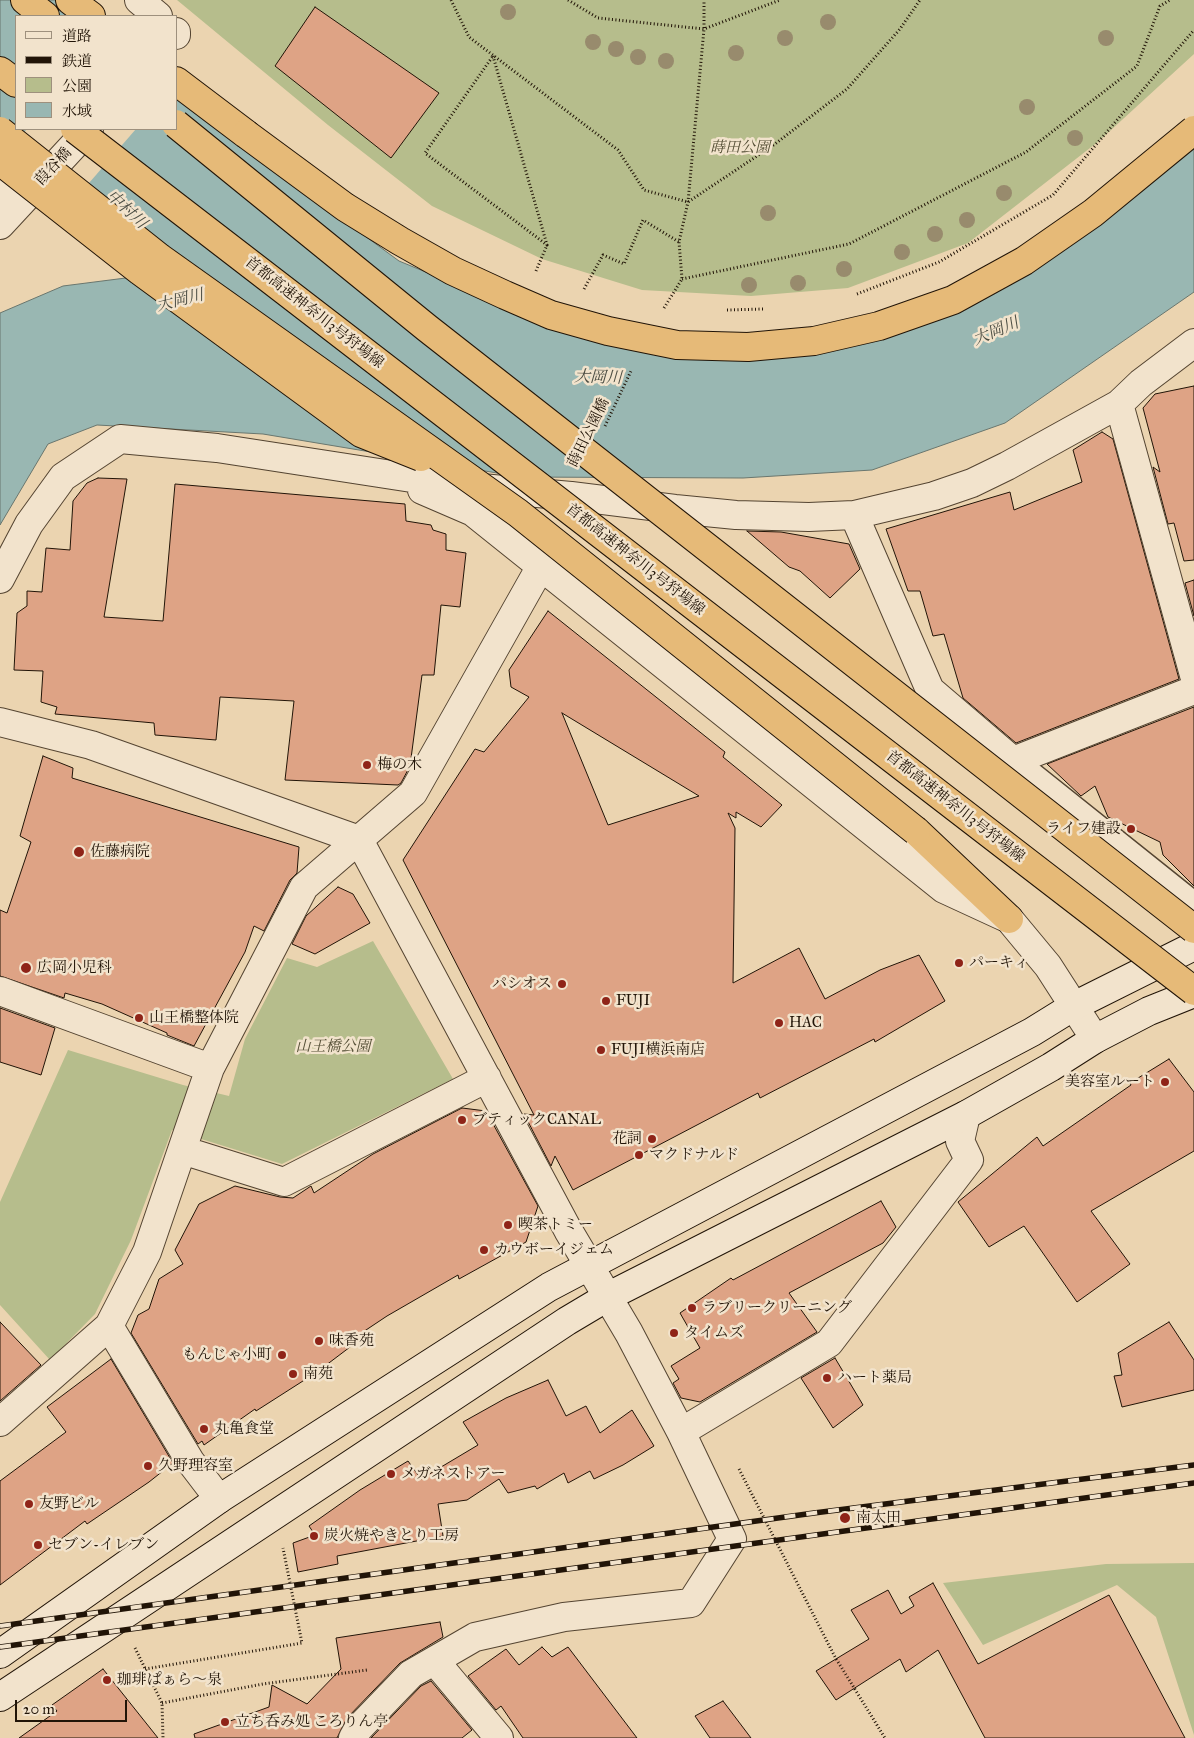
<!DOCTYPE html>
<html>
<head>
<meta charset="utf-8">
<style>
  body { margin:0 }
  #map { position:relative; width:1194px; height:1738px; overflow:hidden; background:#ebd4b0; font-family:"IM FELL Great Primer","Noto Serif JP",serif }
  canvas { display:block }
  .legend { position:absolute; left:15px; top:15px; width:162px; height:115px; box-sizing:border-box; background:#f2e3cc; border:1px solid #9e907d; margin:0; padding:6px 9px; list-style:none; font-size:15px; color:#211407 }
  .legend li { display:flex; align-items:center; gap:10px; height:25px }
  .legend b { width:25px; border:1px solid #9e907d }
  .scale { position:absolute; left:15px; top:1700px; width:112px; height:22px; box-sizing:border-box; border:2px solid #211407; border-top:0; padding-left:6px; font-size:15px; line-height:18px; white-space:nowrap; color:#211407; -webkit-text-stroke:4px #f2e3cc; paint-order:stroke }
</style>
</head>
<body>
<div id="map">
<canvas width="1194" height="1738"></canvas>
<ul class="legend">
<li><b style="height:6px;background:#f2e3cc"></b>道路</li>
<li><b style="height:6px;background:#211407"></b>鉄道</li>
<li><b style="height:14px;background:#b6bd8c"></b>公園</li>
<li><b style="height:14px;background:#99b7b2"></b>水域</li>
</ul>
<div class="scale">20 m</div>
</div>
<script>
const g = document.querySelector('canvas').getContext('2d');
g.lineJoin = 'round';
function fill(path, color) {
  g.fillStyle = color;
  g.fill(path, 'evenodd');
}
function poly(rows) {
  const path = new Path2D();
  for (const r of rows) {
    path.moveTo(r[0], r[1]);
    for (let i = 2; i < r.length; i += 2) path.lineTo(r[i], r[i + 1]);
  }
  return path;
}
function stroke(path, color, width, dash) {
  g.strokeStyle = color;
  g.lineWidth = width;
  g.lineCap = dash ? 'butt' : 'round';
  g.setLineDash(dash || []);
  g.stroke(path);
}
function label(font, color, halo, rows, align = 'center') {
  g.font = font + ' "IM FELL Great Primer","Noto Serif JP",serif';
  g.lineWidth = 5;
  g.setLineDash([]);
  g.textBaseline = 'middle';
  g.strokeStyle = halo;
  g.fillStyle = color;
  for (const [text, x, y, turn = 0] of rows) {
    g.save();
    g.translate(x, y);
    g.rotate((+turn || 0) * Math.PI / 180);
    g.textAlign = isNaN(turn) ? turn : align;
    if (halo) g.strokeText(text, 0, 0);
    g.fillText(text, 0, 0);
    g.restore();
  }
}
fill(poly([
  [177,0,1194,0,1194,54,1099,141,968,243,848,288,751,296,642,290,542,259,432,206,328,125],
  [373,941,453,1079,282,1164,172,1130,131,1240,95,1314,50,1360,0,1305,0,1202,68,1050,183,1085,229,1096,245,1039,287,958,317,967],
  [1194,1563,1194,1735,1156,1617,1117,1585,983,1645,943,1583,1106,1564]
]), '#b6bd8c');
const water = poly([
  [0,0,77,0,96,16,16,16,16,129,176,129,176,83,327,208,399,261,566,330,768,349,970,291,1067,237,1194,148,1194,292,1005,423,872,470,743,478,521,477,263,434,97,425,48,444,0,525,0,313,63,286,157,274,0,145,0,0]
]);
fill(water, '#99b7b2');
stroke(water, '#69766e', 1);
fill(poly([
  [27,129,136,129,69,206,6,153]
]), '#ebd4b0');
const building = poly([
  [315,7,439,93,391,158,275,66,315,7],
  [1194,386,1194,560,1184,561,1174,523,1168,524,1153,467,1160,472,1143,408,1155,394,1194,386],
  [1102,432,1113,439,1179,679,1016,743,963,698,944,634,933,636,920,591,908,591,886,529,1010,492,1014,510,1082,482,1073,450,1102,432],
  [98,478,127,479,104,617,163,621,175,484,405,504,406,521,431,525,433,530,446,534,446,550,466,553,460,607,441,605,434,675,422,675,410,766,401,783,398,785,285,780,294,701,220,697,216,740,155,735,154,723,55,714,57,707,41,702,43,671,14,670,17,613,27,606,27,591,42,592,46,548,70,550,73,501,87,483,98,478],
  [747,531,781,532,849,544,860,569,830,598,800,571,789,567,747,531],
  [1194,580,1194,616,1185,583,1194,580],
  [548,611,725,752,723,757,782,805,761,827,736,812,736,818,728,813,735,828,733,983,799,948,825,999,880,970,919,955,945,1001,875,1042,874,1039,760,1098,758,1093,573,1190,555,1156,551,1166,524,1114,534,1115,403,860,475,749,484,752,529,697,511,687,509,670,548,611],
  [562,713,699,796,608,825,562,713],
  [1194,707,1194,886,1163,855,1160,842,1108,817,1095,786,1081,796,1047,764,1194,707],
  [43,756,73,768,72,778,299,847,297,873,290,880,264,931,254,926,245,952,194,1046,167,1035,167,1033,102,1004,65,993,64,998,0,976,0,910,7,913,31,842,20,836,43,756],
  [338,887,353,894,370,923,315,954,292,944,306,916,338,887],
  [0,1008,55,1028,41,1075,0,1062,0,1008],
  [1169,1059,1194,1092,1194,1151,1091,1211,1130,1264,1077,1302,1024,1226,989,1247,958,1202,1037,1137,1043,1146,1131,1085,1130,1083,1169,1059],
  [462,1108,486,1111,538,1206,526,1242,459,1279,458,1275,387,1316,351,1340,354,1344,317,1372,256,1411,255,1409,204,1445,202,1441,198,1444,131,1333,138,1315,149,1309,159,1279,183,1264,175,1250,199,1204,235,1186,280,1197,293,1198,311,1186,314,1193,373,1154,462,1108],
  [881,1201,896,1227,883,1243,789,1293,817,1332,700,1402,681,1398,673,1383,679,1379,671,1366,700,1348,680,1313,731,1278,733,1280,881,1201],
  [0,1322,41,1365,0,1401,0,1322],
  [1169,1322,1194,1360,1194,1390,1122,1407,1114,1376,1122,1375,1118,1353,1169,1322],
  [835,1358,863,1405,833,1428,801,1378,835,1358],
  [111,1359,173,1463,149,1482,87,1524,85,1521,0,1585,0,1481,66,1432,47,1407,111,1359],
  [548,1380,566,1416,586,1406,600,1433,632,1410,654,1446,623,1465,594,1479,590,1471,568,1483,564,1473,537,1489,535,1486,508,1493,499,1479,467,1500,438,1504,443,1536,337,1556,338,1564,298,1572,293,1543,315,1535,309,1526,360,1490,408,1461,421,1479,478,1445,463,1422,506,1398,548,1380],
  [933,1583,978,1664,1109,1595,1185,1738,985,1738,938,1650,906,1672,900,1659,836,1700,816,1671,869,1639,851,1610,888,1590,901,1614,914,1606,909,1597,933,1583],
  [440,1622,443,1637,400,1663,347,1718,337,1738,195,1738,194,1734,269,1707,272,1685,307,1704,341,1669,336,1638,440,1622],
  [542,1647,552,1657,568,1647,637,1738,523,1738,501,1706,496,1710,468,1676,506,1649,519,1665,542,1647],
  [103,1669,158,1738,19,1738,57,1711,52,1705,103,1669],
  [431,1681,472,1730,462,1738,371,1738,421,1686,431,1681],
  [723,1701,751,1738,710,1738,695,1716,723,1701]
]);
fill(building, '#dea385');
stroke(building, '#211407', 1);
const pedestrian = poly([
  [1013,761,1187,900,1194,914]
]);
const minor = poly([
  [139,0,158,16],
  [176,32,176,35],
  [0,190,18,205],
  [0,225,89,129],
  [1119,404,1194,675],
  [422,490,473,512,944,889,1009,919,1048,966,1095,1039],
  [854,515,930,690,1013,761,1194,690],
  [0,579,29,524,63,477,120,439,217,448,470,487,571,496,675,509,736,515,809,517,854,515,934,496,972,483,1007,466,1119,404,1141,383,1194,343],
  [0,991,210,1068],
  [182,1150,284,1182,487,1078],
  [109,1326,190,1461,219,1499],
  [0,1422,109,1326,147,1252,210,1068,304,887,413,793,541,566],
  [681,1432,829,1343,969,1160,960,1141,966,1115],
  [435,1661,499,1738],
  [353,1738,358,1729,411,1674,475,1637,564,1617,691,1603,732,1539,681,1432,629,1333,568,1230,359,840]
]);
const tertiary = poly([
  [0,722,91,745,359,840]
]);
const secondary = poly([
  [0,1654,219,1499,549,1287,1032,1032,1074,1006,1194,946],
  [0,1697,567,1321,609,1296,966,1115,1051,1067,1095,1039,1149,1011,1194,993]
]);
const motorway = poly([
  [25,0,45,16],
  [70,0,91,16],
  [0,71,16,83],
  [176,81,246,134],
  [916,831,1009,919]
]);
stroke(pedestrian, '#544431', 29);
stroke(minor, '#544431', 30);
stroke(tertiary, '#544431', 30);
stroke(secondary, '#211407', 30);
stroke(motorway, '#211407', 30);
stroke(poly([
  [451,0,469,37,618,150,644,190,688,202,775,144,847,89,900,29,920,0],
  [568,0,598,18,704,29,780,0],
  [493,56,547,245,425,153,493,56],
  [536,271,547,245],
  [682,279,849,244,1026,152,1137,66,1160,6,1170,0],
  [584,289,603,255,624,264,643,220,679,242],
  [857,294,939,262,1053,195,1194,30],
  [664,308,682,279,679,242,688,202,704,29,704,0],
  [727,310,763,309],
  [605,426,631,371],
  [739,1469,835,1657,885,1738],
  [135,1648,162,1703,163,1738],
  [145,1669,302,1643,283,1548],
  [162,1703,263,1684,367,1670]
]), '#211407', 3, [1, 2.5]);
stroke(pedestrian, '#f2e3cc', 26);
stroke(minor, '#f2e3cc', 28);
stroke(tertiary, '#f2e3cc', 28);
stroke(secondary, '#f2e3cc', 28);
stroke(motorway, '#e6ba78', 28);
const rail = poly([
  [0,1626,814,1513,1194,1465],
  [0,1647,1194,1483]
]);
stroke(rail, '#211407', 5.5);
stroke(rail, '#f2e3cc', 4, [11]);
const motorwayBridge = poly([
  [176,124,427,328,1194,929],
  [75,129,1194,991],
  [0,131,160,258,518,513,916,831],
  [246,134,345,207,400,241,453,271,505,295,551,315,608,331,677,345,748,347,814,341,879,326,953,300,1024,261,1093,213,1194,130],
  [0,161,140,271,361,433,421,457]
]);
stroke(motorwayBridge, '#211407', 30, []);
stroke(motorwayBridge, '#e6ba78', 28);
g.fillStyle = '#988b6d';
for (const [x, y] of [
  [508,12],
  [828,22],
  [785,38],
  [1106,38],
  [593,42],
  [616,49],
  [736,53],
  [638,57],
  [666,61],
  [1027,107],
  [1075,138],
  [1004,193],
  [768,213],
  [967,220],
  [935,234],
  [902,252],
  [844,269],
  [798,283],
  [749,285]
]) {
  g.beginPath();
  g.arc(x, y, 8, 0, 2 * Math.PI);
  g.fill();
}
for (const [x, y, r, color] of [
  [367,765,5,"#8f2418"],
  [1131,829,5,"#8f2418"],
  [79,852,6,"#8f2418"],
  [959,963,5,"#8f2418"],
  [26,968,6,"#8f2418"],
  [562,984,5,"#8f2418"],
  [606,1001,5,"#8f2418"],
  [139,1018,5,"#8f2418"],
  [779,1023,5,"#8f2418"],
  [601,1050,5,"#8f2418"],
  [1165,1082,5,"#8f2418"],
  [462,1120,5,"#8f2418"],
  [652,1139,5,"#8f2418"],
  [639,1155,5,"#8f2418"],
  [508,1225,5,"#8f2418"],
  [484,1250,5,"#8f2418"],
  [692,1308,5,"#8f2418"],
  [674,1333,5,"#8f2418"],
  [319,1341,5,"#8f2418"],
  [282,1355,5,"#8f2418"],
  [293,1374,5,"#8f2418"],
  [827,1378,5,"#8f2418"],
  [204,1429,5,"#8f2418"],
  [148,1466,5,"#8f2418"],
  [391,1474,5,"#8f2418"],
  [29,1504,5,"#8f2418"],
  [845,1518,6,"#8f2418"],
  [314,1536,5,"#8f2418"],
  [38,1545,5,"#8f2418"],
  [107,1680,5,"#8f2418"],
  [225,1722,5,"#8f2418"]
]) {
  const dot = new Path2D();
  dot.arc(x, y, r, 0, 2 * Math.PI);
  g.fillStyle = color;
  g.fill(dot);
  stroke(dot, '#f2e3cc', 2);
}
label('italic 15px', '#554f36', '#f2e3cc', [
  ["蒔田公園",740,148],
  ["山王橋公園",333,1047]
]);
label('15px', '#211407', '#f2e3cc', [
  ["葭谷橋",54,167,-47],
  ["首都高速神奈川3号狩場線",314,313,38],
  ["蒔田公園橋",589,433,-64],
  ["首都高速神奈川3号狩場線",635,560,38],
  ["首都高速神奈川3号狩場線",955,807,38]
]);
label('15px', '#211407', '#f2e3cc', [
  ["梅の木",377,765],
  ["ライフ建設",1121,829,"right"],
  ["佐藤病院",90,852],
  ["パーキィ",969,963],
  ["広岡小児科",37,968],
  ["パシオス",552,984,"right"],
  ["FUJI",616,1001],
  ["山王橋整体院",149,1018],
  ["HAC",789,1023],
  ["FUJI横浜南店",611,1050],
  ["美容室ルート",1155,1082,"right"],
  ["ブティックCANAL",472,1120],
  ["花詞",642,1139,"right"],
  ["マクドナルド",649,1155],
  ["喫茶トミー",518,1225],
  ["カウボーイジェム",494,1250],
  ["ラブリークリーニング",702,1308],
  ["タイムズ",684,1333],
  ["味香苑",329,1341],
  ["もんじゃ小町",272,1355,"right"],
  ["南苑",303,1374],
  ["ハート薬局",837,1378],
  ["丸亀食堂",214,1429],
  ["久野理容室",158,1466],
  ["メガネストアー",401,1474],
  ["友野ビル",39,1504],
  ["南太田",856,1518],
  ["炭火焼やきとり工房",324,1536],
  ["セブン-イレブン",48,1545],
  ["珈琲ぱぁら〜泉",117,1680],
  ["立ち呑み処 ころりん亭",235,1722]
], 'left');
label('italic 16px', '#4b4d43', '#f2e3cc', [
  ["中村川",126,210,43],
  ["大岡川",180,301,-14],
  ["大岡川",996,332,-23],
  ["大岡川",598,378,2]
]);
</script>
</body>
</html>
